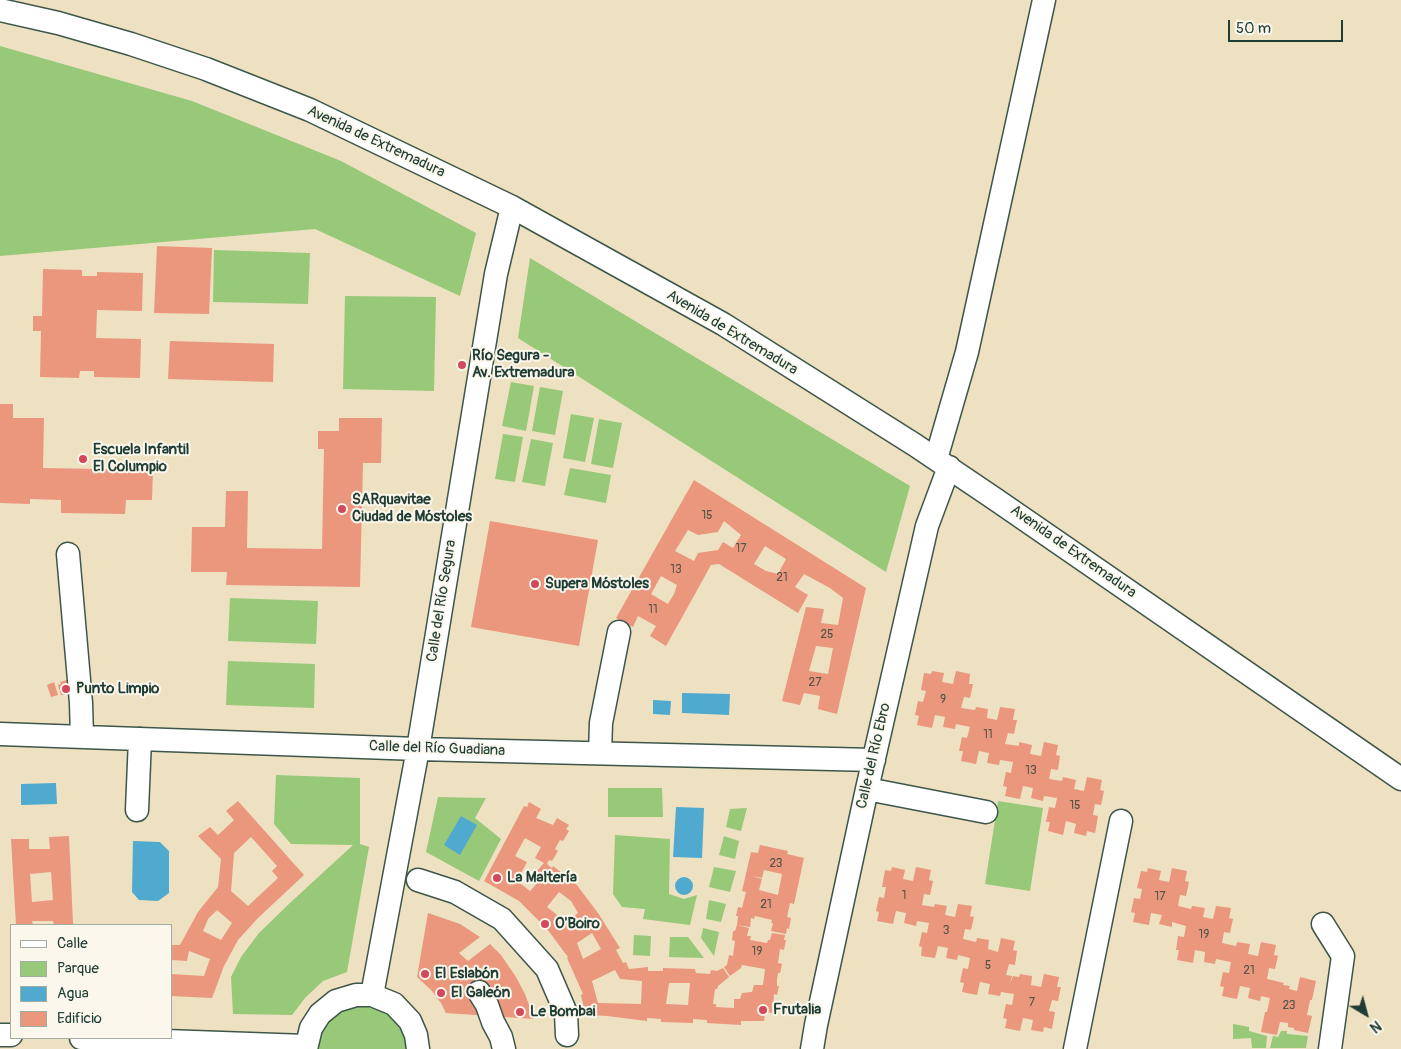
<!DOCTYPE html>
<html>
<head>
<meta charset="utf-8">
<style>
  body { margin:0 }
  #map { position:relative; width:1401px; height:1049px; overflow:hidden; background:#ede1c1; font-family:Pangolin,sans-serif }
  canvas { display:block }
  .legend { position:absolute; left:10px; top:924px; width:162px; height:115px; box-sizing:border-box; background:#fbf7ec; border:1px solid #a3ada2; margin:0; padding:6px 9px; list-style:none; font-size:15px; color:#1f3d34 }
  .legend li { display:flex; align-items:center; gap:10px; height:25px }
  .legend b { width:25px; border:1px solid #a3ada2 }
  .north { position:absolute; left:1341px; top:989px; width:50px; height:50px; -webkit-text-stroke:4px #fbf7ec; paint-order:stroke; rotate:143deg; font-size:14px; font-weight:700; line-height:20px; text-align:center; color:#1f3d34 }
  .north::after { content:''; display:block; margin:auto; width:18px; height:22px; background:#1f3d34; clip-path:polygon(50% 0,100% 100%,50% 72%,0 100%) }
  .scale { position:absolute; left:1228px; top:20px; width:115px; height:22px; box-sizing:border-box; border:2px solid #1f3d34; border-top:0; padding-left:6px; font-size:15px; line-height:18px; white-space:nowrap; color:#1f3d34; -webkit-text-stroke:4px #fbf7ec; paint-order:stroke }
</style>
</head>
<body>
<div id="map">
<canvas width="1401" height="1049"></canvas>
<ul class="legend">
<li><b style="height:6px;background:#fff"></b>Calle</li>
<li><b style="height:14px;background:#97c979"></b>Parque</li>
<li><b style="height:14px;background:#50a9ce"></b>Agua</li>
<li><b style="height:14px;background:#ea977e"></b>Edificio</li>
</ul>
<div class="north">N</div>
<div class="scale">50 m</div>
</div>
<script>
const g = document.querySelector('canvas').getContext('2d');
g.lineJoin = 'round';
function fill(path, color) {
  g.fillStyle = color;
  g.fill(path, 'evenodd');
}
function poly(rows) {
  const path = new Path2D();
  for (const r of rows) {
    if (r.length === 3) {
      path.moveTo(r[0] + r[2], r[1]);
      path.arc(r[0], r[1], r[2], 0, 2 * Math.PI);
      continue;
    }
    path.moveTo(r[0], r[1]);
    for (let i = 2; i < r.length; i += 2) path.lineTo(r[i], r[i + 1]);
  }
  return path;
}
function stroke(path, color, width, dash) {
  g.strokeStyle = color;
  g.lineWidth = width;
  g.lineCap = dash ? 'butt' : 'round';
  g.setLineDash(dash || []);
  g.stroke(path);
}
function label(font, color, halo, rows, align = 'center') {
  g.font = font + ' Pangolin,sans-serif';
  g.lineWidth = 4;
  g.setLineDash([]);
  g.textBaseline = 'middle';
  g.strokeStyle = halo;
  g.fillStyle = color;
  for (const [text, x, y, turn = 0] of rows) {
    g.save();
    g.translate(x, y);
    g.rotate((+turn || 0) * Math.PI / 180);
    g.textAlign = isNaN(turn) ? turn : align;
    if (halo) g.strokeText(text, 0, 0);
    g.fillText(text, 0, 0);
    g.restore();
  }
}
fill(poly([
  [0,46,192,101,341,161,476,233,460,296,315,229,0,256],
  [214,250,310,253,308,304,213,302],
  [530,258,910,486,886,572,518,338],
  [345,296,436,297,434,391,343,389],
  [511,382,534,386,526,431,502,426],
  [540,387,563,391,555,435,532,431],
  [571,414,594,418,585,462,563,458],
  [599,419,622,423,613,468,591,464],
  [503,434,523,437,515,482,495,479],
  [531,439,553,443,545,486,522,482],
  [570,468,611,475,606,503,564,495],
  [230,598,318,601,316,644,228,641],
  [228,661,315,664,314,708,226,705],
  [276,775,360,778,360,844,369,847,347,972,323,981,305,998,292,1015,233,1014,231,977,241,957,259,933,291,902,353,845,291,844,274,824],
  [608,788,662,788,663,817,608,817],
  [438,797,486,798,475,818,501,839,479,881,426,852],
  [998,801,1043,808,1030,891,985,884],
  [747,808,741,831,726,827,730,809],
  [615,835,670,839,669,894,684,899,697,895,690,925,643,919,645,909,622,907,613,894],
  [724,836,739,841,735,859,719,855],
  [714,867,736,871,730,892,709,887],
  [709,900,726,904,721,922,706,919],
  [703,928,719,932,714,956,701,938],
  [634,935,651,936,650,956,633,955],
  [670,937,688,937,704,958,669,957],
  [360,1006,374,1008,388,1015,398,1025,405,1038,406,1049,318,1049,318,1043,323,1029,332,1018,345,1010],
  [1233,1024,1249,1027,1249,1031,1267,1036,1266,1048,1252,1048,1251,1038,1233,1039],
  [1281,1031,1287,1031,1287,1034,1308,1036,1306,1048,1270,1048,1273,1036,1278,1037]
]), '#97c979');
fill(poly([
  [682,693,730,694,729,715,682,713],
  [653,700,671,701,670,715,653,714],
  [56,783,57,804,21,805,21,784],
  [676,807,704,808,702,858,673,857],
  [461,816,477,825,460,855,444,845],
  [133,841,160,842,169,851,169,893,158,901,139,900,132,892],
  [684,886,9]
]), '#50a9ce');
fill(poly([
  [157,246,212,248,209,314,154,313],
  [43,269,82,270,82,276,97,276,97,272,143,273,142,311,97,310,96,338,141,339,140,378,94,377,94,371,80,371,79,378,40,377,41,331,33,331,33,316,42,316],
  [170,341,274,344,273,382,168,379],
  [0,404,13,404,13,418,44,418,43,468,153,470,152,500,126,500,125,514,61,513,61,500,30,499,30,504,0,503],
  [339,418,382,418,381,463,363,463,360,587,226,585,227,572,191,572,192,527,225,527,226,491,248,491,247,548,322,549,324,449,318,449,318,431,339,431],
  [694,480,866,588,837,714,818,709,820,696,804,693,800,705,782,701,806,607,824,609,821,623,838,625,843,598,830,588,804,574,795,587,808,595,798,613,719,564,711,565,690,603,666,646,650,636,656,626,638,616,633,627,616,618],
  [724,521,741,535,733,548,723,542,718,550,698,553,694,561,675,551,688,530,698,535,718,532],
  [765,546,786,559,778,574,766,571,754,564],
  [661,576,677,585,674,594,668,604,651,594],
  [816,646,833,648,828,674,809,671],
  [490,521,598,540,579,646,471,627],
  [932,671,944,673,942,682,953,684,956,671,970,674,969,684,973,684,970,698,964,697,961,708,975,710,976,707,988,709,987,718,997,720,1000,707,1015,709,1013,720,1017,720,1014,734,1008,733,1005,744,1019,746,1019,742,1032,745,1030,754,1041,756,1044,742,1058,745,1056,755,1060,756,1058,770,1051,769,1049,779,1062,781,1063,777,1076,780,1074,789,1084,791,1087,777,1102,780,1100,790,1104,791,1101,805,1095,804,1093,815,1098,816,1095,833,1087,831,1086,836,1074,833,1076,824,1066,821,1063,835,1048,831,1050,822,1046,822,1049,807,1055,808,1057,798,1044,796,1043,801,1031,798,1033,788,1023,786,1020,799,1005,796,1007,787,1003,786,1006,772,1011,773,1013,762,1000,760,999,765,987,763,989,753,979,751,976,764,961,761,963,751,959,751,962,737,967,738,970,727,956,724,955,729,943,727,945,717,935,715,932,728,917,725,919,716,915,715,918,701,923,702,926,691,921,690,924,673,931,674],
  [67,680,69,687,69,696,67,694,61,695,58,685,61,684,60,682],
  [54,682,58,695,51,697,47,685],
  [238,801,304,875,258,918,238,940,224,966,212,998,171,996,171,974,204,976,210,959,189,951,187,961,171,960,171,945,180,945,198,912,218,887,221,859,198,836,210,827,218,835,234,820,226,811],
  [251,837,277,866,272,871,278,878,248,906,231,891,234,853],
  [217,910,232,923,221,940,203,931,208,919],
  [529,802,541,809,536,818,553,825,557,818,569,825,566,829,569,831,563,841,560,840,555,849,558,851,552,861,549,860,547,864,552,868,553,866,576,884,598,913,620,948,616,950,623,963,626,962,629,969,648,967,648,971,663,971,663,968,695,969,696,973,710,974,711,970,717,971,723,968,729,977,718,986,717,989,715,989,713,1004,716,1004,716,1007,734,1008,734,999,740,999,742,993,752,992,754,985,763,985,765,969,742,965,741,968,730,976,724,967,727,965,729,955,733,956,735,941,732,940,733,931,735,931,737,925,749,928,747,936,751,936,750,940,767,943,768,940,770,940,772,933,785,935,784,940,786,940,784,950,780,949,778,963,782,964,780,973,778,973,777,980,771,979,777,980,777,986,779,986,777,995,774,994,773,1013,765,1012,764,1021,741,1021,741,1025,707,1023,707,1020,693,1019,693,1023,661,1022,661,1019,647,1018,647,1021,607,1016,589,1015,587,1007,584,1008,581,995,583,994,567,958,568,957,547,929,519,901,484,881,524,806,527,807],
  [525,838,541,847,535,858,544,863,537,871,543,877,530,891,517,881,527,862,515,856],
  [559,892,571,901,578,913,563,924,556,914,547,907],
  [592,933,601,949,583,959,577,943],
  [615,970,620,979,642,981,641,1004,598,1003,592,981],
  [669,983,690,983,688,1005,666,1004],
  [69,836,73,923,75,925,54,925,53,921,32,921,33,925,16,925,11,839,29,839,29,849,50,849,49,837],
  [51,872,53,900,32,902,30,874],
  [760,845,788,851,787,854,804,858,794,904,790,903,787,917,791,918,789,929,787,928,786,934,771,931,773,923,771,923,772,920,755,916,754,919,751,918,750,927,737,925,738,916,736,916,738,907,742,908,746,892,742,891,751,852,758,853],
  [764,870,782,874,778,895,759,890,762,879,752,876,762,878],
  [892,867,905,870,903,879,913,881,916,867,931,870,929,880,933,881,930,895,924,894,922,905,934,907,935,904,947,906,945,915,955,917,958,904,972,906,970,916,974,917,971,930,965,929,963,939,976,942,977,938,989,940,988,949,998,952,1001,938,1015,941,1013,950,1017,951,1015,965,1009,964,1006,975,1012,976,1010,984,1013,976,1019,977,1020,974,1032,976,1031,985,1041,987,1044,974,1059,977,1057,987,1061,987,1058,1001,1052,1000,1049,1011,1055,1012,1052,1029,1044,1027,1043,1032,1031,1030,1033,1020,1023,1018,1020,1031,1005,1028,1007,1019,1003,1018,1006,1004,1012,1005,1014,994,1001,992,1000,996,988,994,990,984,980,982,977,995,962,992,964,983,960,982,963,968,968,969,970,958,958,955,957,960,946,958,948,948,938,946,935,958,921,956,922,947,919,946,922,932,927,933,929,923,917,921,916,926,904,923,906,913,896,911,893,924,877,921,879,912,876,911,879,897,884,898,886,887,882,887,885,870,891,871],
  [1148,868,1161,871,1159,880,1169,882,1172,868,1187,871,1185,881,1189,882,1186,896,1180,895,1178,906,1191,909,1192,906,1205,908,1203,917,1213,919,1216,906,1231,908,1229,918,1233,919,1230,933,1224,932,1222,943,1236,946,1237,942,1250,944,1248,954,1258,956,1261,942,1276,945,1274,955,1278,956,1275,969,1269,968,1267,979,1284,983,1283,985,1290,986,1289,989,1297,991,1300,977,1316,981,1312,1000,1310,1000,1307,1015,1312,1016,1308,1033,1294,1030,1294,1028,1288,1027,1288,1023,1280,1022,1277,1035,1261,1032,1265,1012,1267,1012,1270,998,1261,996,1260,1001,1248,998,1250,988,1240,986,1237,999,1222,996,1224,987,1220,986,1223,972,1229,973,1231,962,1216,959,1215,964,1204,962,1205,952,1195,950,1193,963,1177,960,1179,950,1176,950,1178,936,1184,937,1186,926,1172,922,1172,927,1159,924,1162,915,1151,913,1149,925,1133,922,1135,913,1131,912,1134,898,1140,899,1142,889,1137,888,1141,871,1147,872],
  [428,913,460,924,480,937,459,953,468,961,490,944,501,955,516,977,525,994,534,1019,446,1013,441,1003,432,991,417,977]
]), '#ea977e');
const minor = poly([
  [0,10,58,23,131,44,206,69,310,110,512,207,723,324,915,445,995,499,1401,779],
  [936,459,967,352,1044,0],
  [68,554,81,703,82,737],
  [0,734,418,749,874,760],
  [600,753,601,723,619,632],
  [867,789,986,812],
  [137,810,140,739],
  [418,880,455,892,502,919,547,969,566,1013,567,1035],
  [1323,924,1343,956,1330,1049],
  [479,992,487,1005,493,1022,501,1037,504,1049],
  [372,995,418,749,496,274,512,207],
  [0,1035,11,1035],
  [81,1038,306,1046],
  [306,1049,311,1028,320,1014,336,1001,356,995,372,995,394,1004,410,1021,416,1035,418,1049],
  [812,1049,816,1025,867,789,927,526,949,467],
  [1075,1049,1121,821]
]);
stroke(minor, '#3e5649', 25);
stroke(minor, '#fff', 22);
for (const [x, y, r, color] of [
  [462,365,5,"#d1495b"],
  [83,459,5,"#d1495b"],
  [342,509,5,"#d1495b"],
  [535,584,5,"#d1495b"],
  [66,689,5,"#d1495b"],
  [497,878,5,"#d1495b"],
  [545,924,5,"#d1495b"],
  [425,974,5,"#d1495b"],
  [441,993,5,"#d1495b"],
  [763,1010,5,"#d1495b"],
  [520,1012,5,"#d1495b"]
]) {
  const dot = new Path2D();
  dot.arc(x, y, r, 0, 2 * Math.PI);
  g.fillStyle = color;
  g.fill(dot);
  stroke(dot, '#fbf7ec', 2);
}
label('12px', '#525446', null, [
  ["15",707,516],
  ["17",741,549],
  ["13",676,570],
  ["21",782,578],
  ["11",653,610],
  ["25",827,635],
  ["27",815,683],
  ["9",943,700],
  ["11",988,735],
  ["13",1031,771],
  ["15",1075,806],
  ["23",776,864],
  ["1",904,896],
  ["17",1160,897],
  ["21",766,905],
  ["3",946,931],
  ["19",1204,935],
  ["19",757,952],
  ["5",988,966],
  ["21",1249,971],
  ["7",1032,1003],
  ["23",1289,1006]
]);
label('15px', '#1f3d34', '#fbf7ec', [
  ["Avenida de Extremadura",376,142,25],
  ["Avenida de Extremadura",732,333,31],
  ["Avenida de Extremadura",1073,552,35],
  ["Calle del Río Segura",442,601,-81],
  ["Calle del Río Guadiana",437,749,2],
  ["Calle del Río Ebro",874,756,-77]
]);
label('bold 15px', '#1f3d34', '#fbf7ec', [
  ["Río Segura -",472,356],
  ["Av. Extremadura",472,373],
  ["Escuela Infantil",93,450],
  ["El Columpio",93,467],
  ["SARquavitae",352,500],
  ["Ciudad de Móstoles",352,517],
  ["Supera Móstoles",545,584],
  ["Punto Limpio",76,689],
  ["La Maltería",507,878],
  ["O'Boiro",555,924],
  ["El Eslabón",435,974],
  ["El Galeón",451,993],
  ["Frutalia",773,1010],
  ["Le Bombai",530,1012]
], 'left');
</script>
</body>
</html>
